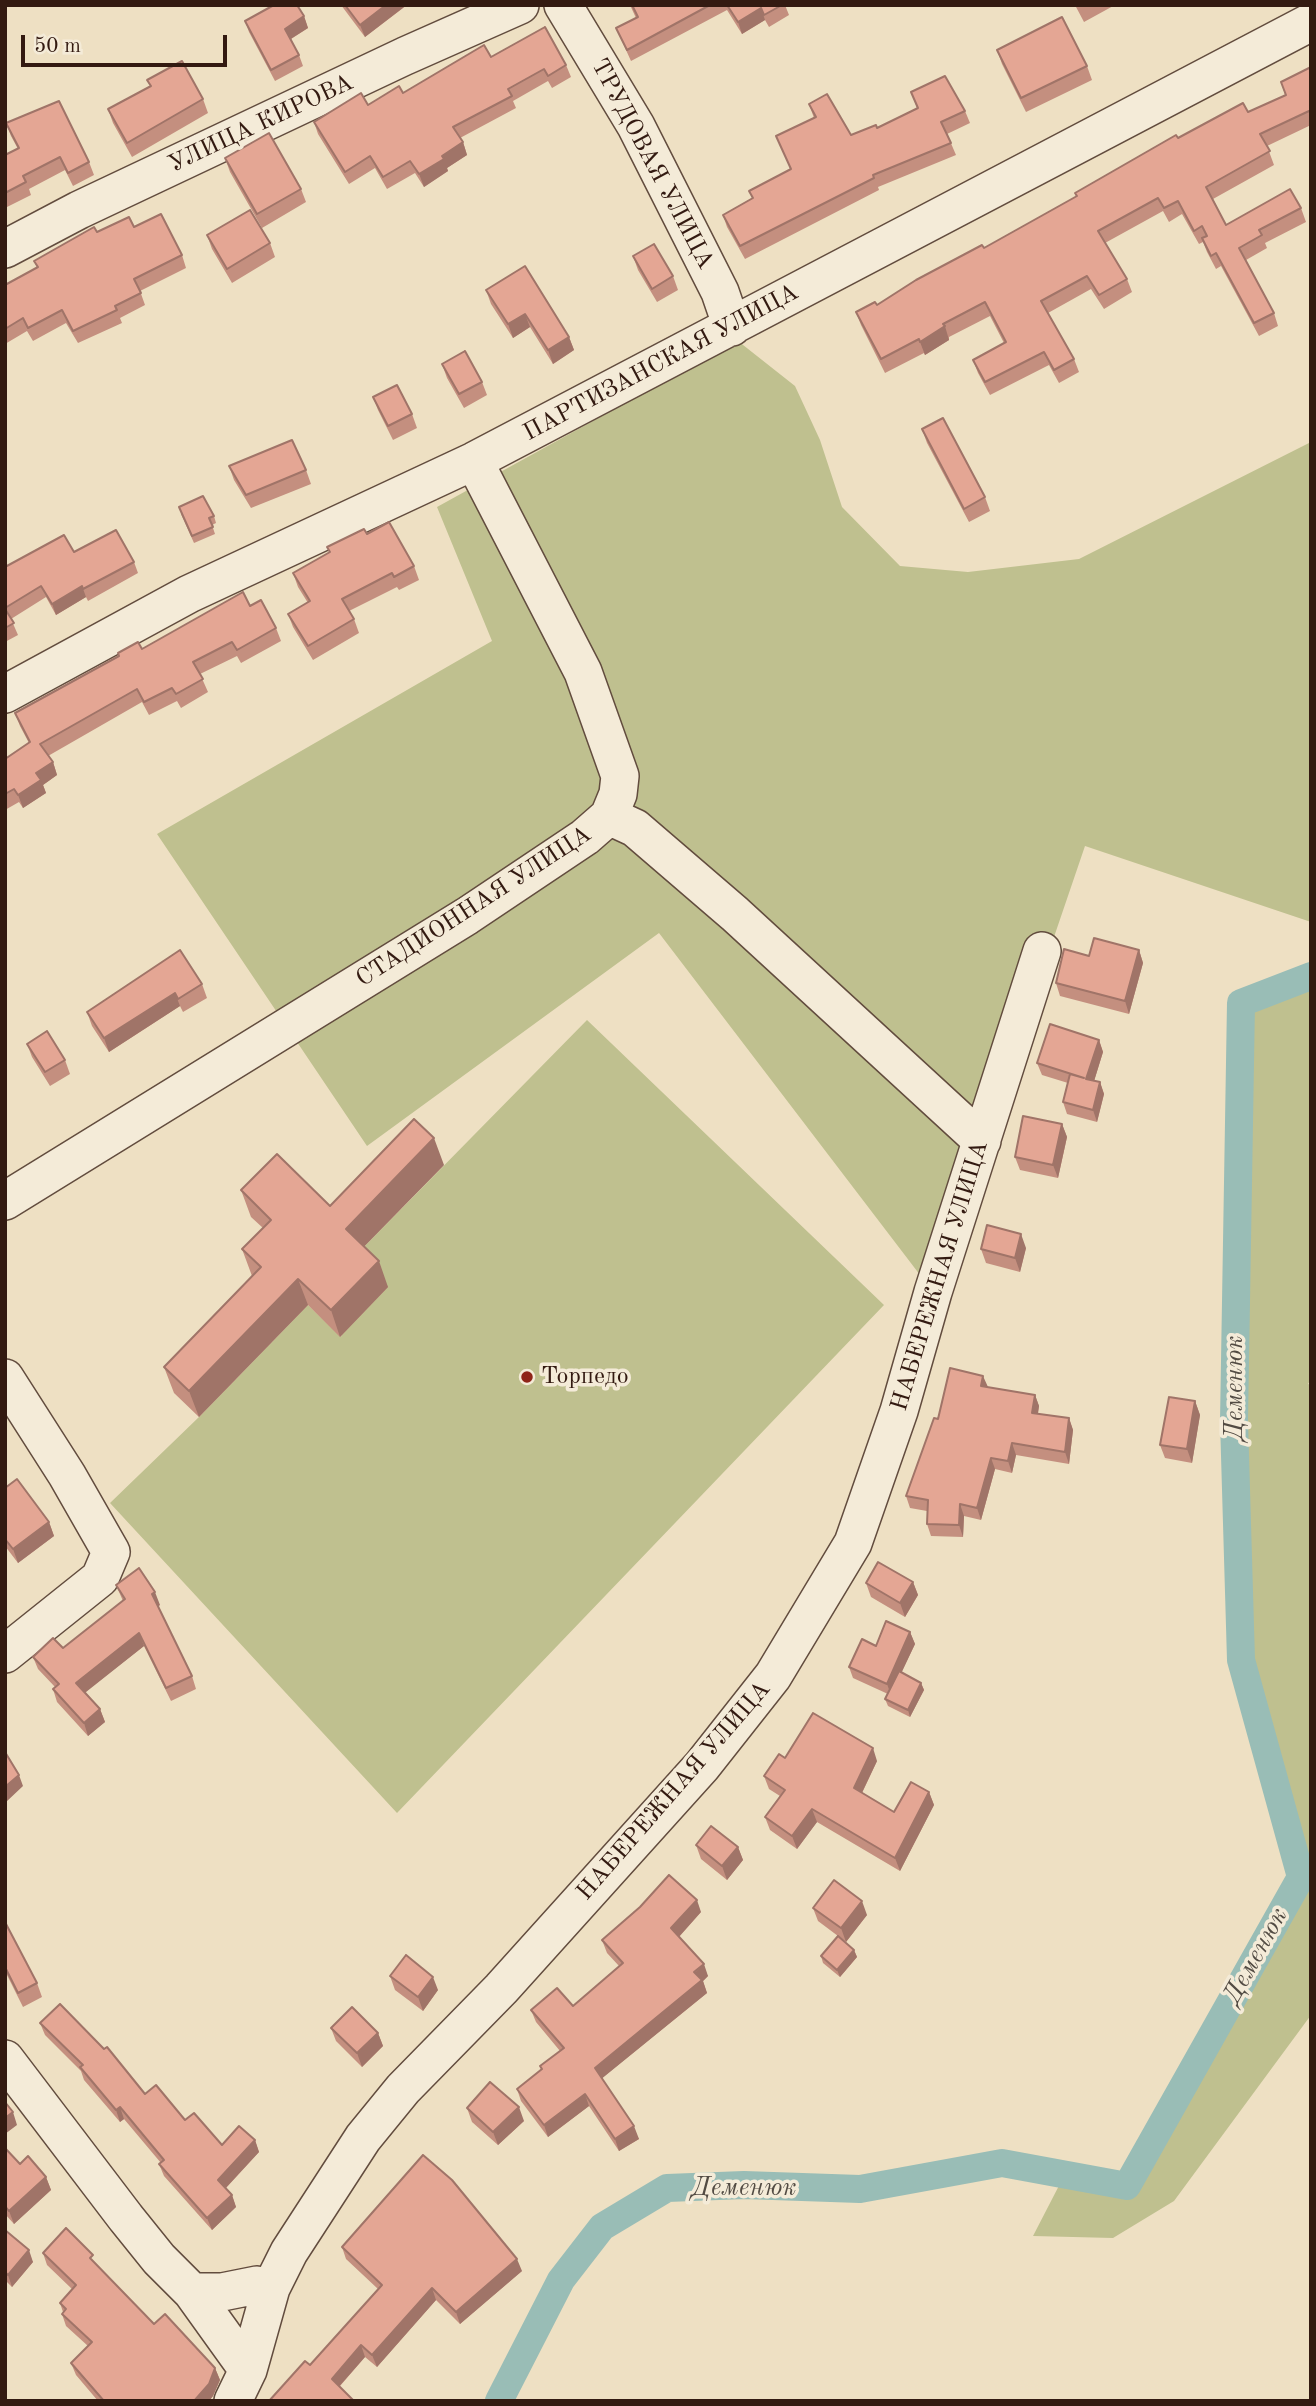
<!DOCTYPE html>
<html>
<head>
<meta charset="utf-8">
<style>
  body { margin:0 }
  #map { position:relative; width:1316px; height:2406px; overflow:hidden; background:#eee0c3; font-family:"Old Standard TT",serif }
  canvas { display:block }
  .frame { position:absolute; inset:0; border:7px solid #331a11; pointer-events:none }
  .scale { position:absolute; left:21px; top:35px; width:206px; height:32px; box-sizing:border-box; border:4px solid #331a11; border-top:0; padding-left:9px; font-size:21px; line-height:24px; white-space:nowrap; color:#331a11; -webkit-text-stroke:5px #f4ebd8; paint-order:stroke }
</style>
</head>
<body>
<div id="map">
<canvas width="1316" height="2406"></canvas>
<div class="frame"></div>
<div class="scale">50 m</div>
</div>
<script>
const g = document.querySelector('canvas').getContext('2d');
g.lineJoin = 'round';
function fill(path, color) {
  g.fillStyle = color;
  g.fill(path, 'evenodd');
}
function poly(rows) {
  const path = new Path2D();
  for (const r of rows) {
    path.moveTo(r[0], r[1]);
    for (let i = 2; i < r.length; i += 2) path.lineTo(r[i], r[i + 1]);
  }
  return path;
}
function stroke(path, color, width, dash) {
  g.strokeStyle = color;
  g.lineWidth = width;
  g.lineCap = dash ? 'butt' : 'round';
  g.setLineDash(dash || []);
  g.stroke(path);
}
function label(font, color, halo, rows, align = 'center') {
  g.font = font + ' "Old Standard TT",serif';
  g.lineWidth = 7;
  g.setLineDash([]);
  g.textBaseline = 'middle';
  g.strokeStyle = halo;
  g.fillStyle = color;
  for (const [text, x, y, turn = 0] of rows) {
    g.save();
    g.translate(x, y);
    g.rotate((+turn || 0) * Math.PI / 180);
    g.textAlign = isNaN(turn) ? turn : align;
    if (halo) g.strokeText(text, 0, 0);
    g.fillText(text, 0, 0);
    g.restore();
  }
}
fill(poly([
  [738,341,795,386,820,440,842,507,900,566,968,572,1079,559,1311,442,1311,922,1085,846,933,1292,659,933,367,1146,157,834,492,641,437,507],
  [1311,976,1311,1379,1308,1384,1311,1385,1311,2015,1174,2201,1113,2238,1033,2236,1065,2174,1127,2186,1301,1877,1241,1660,1234,1421,1241,1003],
  [587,1020,884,1305,397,1813,110,1503,199,1417,308,1305,341,1337,356,1255]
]), '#bfc08f');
stroke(poly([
  [499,2401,561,2280,602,2227,667,2188,744,2185,860,2189,1002,2163,1127,2186,1301,1877,1241,1660,1234,1421,1241,1003,1311,976]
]), '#99bdb6', 28);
const minor = poly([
  [563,5,636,126,720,292,732,327],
  [5,249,79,210,405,56,520,5],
  [5,694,189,594,474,461,1311,22],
  [609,816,635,828,735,914,982,1141],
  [5,1201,467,916,585,837,609,816,618,794,620,776,583,672,474,461],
  [5,1378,67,1475,111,1552,100,1578,5,1654],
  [5,2059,126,2218,159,2259,192,2292,248,2370],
  [192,2292,222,2292,257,2285,271,2288],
  [233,2401,248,2370,271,2288,289,2252,363,2138,403,2089,501,1989,702,1766,773,1676,853,1543,899,1411,933,1292,1042,951]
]);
stroke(minor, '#624c3e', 40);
stroke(minor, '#f4ebd8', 37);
fill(poly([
  [341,5,407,5,365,37],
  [630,5,785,5,789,15,769,27,765,20,742,34,727,10,631,61,616,28,636,18],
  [1075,5,1115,5,1084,22],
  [304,16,308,28,291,39,299,55,303,66,275,81,249,32,245,21],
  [997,50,1087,66,1092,80,1026,112,1002,64],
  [491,57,566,65,571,77,552,88,548,81,513,101,516,108,460,138,463,142,467,155,447,168,448,171,424,187,415,173,387,189,375,168,349,184,318,134,314,122,403,93],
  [1311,67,1311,125,1267,146,1274,165,1213,199,1226,225,1301,208,1306,222,1265,243,1267,248,1246,260,1274,313,1278,326,1259,336,1221,266,1216,269,1207,252,1203,242,1199,244,1182,214,1169,222,1163,211,1105,243,1127,279,1132,292,1104,309,1091,289,1048,313,1074,359,1079,372,1059,383,1049,365,990,395,978,373,973,360,1004,343,990,316,949,337,949,340,925,355,924,353,885,373,861,325,856,312,877,305,984,248,1076,197,1075,193,1178,138,1248,112,1285,95,1281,82],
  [147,80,203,99,208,113,132,157,113,123,108,109,150,86],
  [911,92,965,111,970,123,947,134,956,155,878,187,879,190,745,259,727,227,723,215,752,198,749,191,791,170,776,136,814,118,809,104,851,135,877,128,917,108],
  [6,123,89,162,94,175,73,186,65,170,29,189,31,195,5,208,5,155,18,149,11,136],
  [225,158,301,189,306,202,262,228,230,172],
  [134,227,182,255,186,268,140,291,145,305,120,318,122,323,78,343,66,323,33,341,27,331,5,344,5,285,37,268,34,261,97,232],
  [207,235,270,243,275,257,232,283,212,249],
  [633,256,673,276,678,290,657,302,638,270],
  [486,290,569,337,574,350,553,364,530,327,513,338,491,304],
  [442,364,482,382,487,395,464,408,447,378],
  [373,397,412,414,417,428,393,440,378,410],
  [922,429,985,497,990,511,969,522,927,443],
  [229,466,306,470,311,484,251,508,234,480],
  [181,514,214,516,216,523,212,525,215,534,194,543],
  [367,534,414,566,419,580,399,590,397,587,349,611,354,619,359,633,313,660,293,627,288,614,308,603,298,587,293,573,329,552,327,547],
  [74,552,134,562,138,573,88,601,86,597,56,615,46,597,11,619,18,635,5,642,5,567],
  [250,606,276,628,281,641,241,663,237,656,200,674,208,692,181,708,177,701,149,715,142,702,48,756,53,762,57,775,43,785,46,793,23,808,19,802,5,810,5,759,29,743,20,726,15,713,142,649],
  [1139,950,1143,963,1129,1014,1060,996,1056,983,1089,956],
  [202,984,207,998,183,1012,180,1006,109,1052,92,1026,87,1012],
  [1099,1040,1103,1052,1094,1081,1100,1082,1104,1094,1097,1122,1067,1114,1063,1102,1068,1083,1042,1075,1037,1063],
  [27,1044,65,1060,70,1074,50,1086,32,1057],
  [1062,1124,1067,1137,1058,1178,1020,1170,1015,1157],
  [444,1165,364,1246,388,1287,340,1337,308,1305,199,1417,174,1393,164,1367,252,1276,242,1249,263,1228,251,1217,241,1190,330,1206],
  [1026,1248,1020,1272,986,1263,981,1249],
  [987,1387,1035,1395,1039,1406,1038,1414,1069,1418,1073,1430,1069,1464,1016,1455,1012,1473,995,1469,981,1520,964,1516,963,1537,931,1536,927,1524,927,1511,910,1508,906,1496,938,1419],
  [1195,1401,1200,1415,1192,1463,1165,1458,1160,1445],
  [5,1488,49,1522,54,1536,18,1563,5,1546],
  [913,1582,918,1595,905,1617,871,1597,866,1583],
  [116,1585,160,1605,158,1606,192,1676,196,1689,171,1701,144,1646,85,1692,100,1709,105,1722,88,1736,57,1702,53,1689,55,1687,38,1669,33,1657,63,1648,123,1601],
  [910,1632,915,1644,901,1673,921,1683,924,1690,910,1717,888,1706,885,1699,888,1694,853,1678,849,1667,876,1646],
  [785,1758,877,1761,862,1793,894,1812,929,1792,934,1805,900,1871,817,1822,797,1849,770,1830,765,1817,780,1796,769,1789,764,1776],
  [696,1845,738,1847,743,1860,727,1880,701,1859],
  [813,1908,867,1915,846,1942,818,1921],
  [701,1912,679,1937,708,1976,703,1981,707,1993,602,2078,639,2139,619,2151,589,2106,548,2137,521,2101,517,2089,541,2070,540,2066,560,2051,536,2022,531,2010,573,2006,619,1966,607,1953,602,1940],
  [5,1922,37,1983,42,1997,23,2007,5,1971],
  [854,1950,857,1957,840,1977,823,1963,821,1956],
  [390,1976,438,1990,423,2011,395,1990],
  [40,2023,222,2145,255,2140,259,2152,226,2188,232,2195,236,2207,212,2230,164,2176,159,2164,161,2163,124,2119,120,2122,84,2080,81,2071,45,2035],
  [331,2028,378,2033,383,2046,362,2067,336,2041],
  [467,2108,524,2121,498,2145,472,2122],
  [5,2148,20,2164,46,2177,51,2190,14,2224,5,2214],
  [5,2230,33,2262,12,2287,5,2280],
  [342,2247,522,2271,460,2324,436,2300,377,2367,365,2357,340,2386,310,2365,378,2289,346,2259],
  [43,2253,97,2265,154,2324,215,2368,220,2380,213,2396,209,2401,98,2401,76,2375,71,2363,88,2346,66,2326,62,2314,63,2312,60,2303,72,2289,47,2265]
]), '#c48f7f');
fill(poly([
  [386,5,404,5,404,7,365,37,360,25],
  [761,8,765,20,742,34,738,22],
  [304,16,308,28,289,40,285,29],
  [463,142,467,155,447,168,448,171,424,187,419,174,442,156],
  [525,314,530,327,513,338,508,324],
  [945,326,949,340,925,355,920,342],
  [569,337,574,350,553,364,548,350],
  [82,586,86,597,56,615,52,604],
  [53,762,57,775,43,785,46,793,23,808,18,795,36,773],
  [1139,950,1143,963,1129,1014,1125,1001],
  [175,993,180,1006,109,1052,104,1038],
  [1099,1040,1103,1052,1091,1091,1086,1079],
  [1100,1082,1104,1094,1097,1122,1093,1110],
  [1062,1124,1067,1137,1058,1178,1053,1165],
  [434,1138,444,1165,356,1255,346,1229],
  [1021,1234,1026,1248,1020,1272,1015,1258],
  [379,1261,388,1287,340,1337,331,1310],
  [298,1279,308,1305,199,1417,189,1391],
  [983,1376,988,1387,981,1386],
  [1035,1395,1039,1406,1036,1424,1032,1413],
  [1195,1401,1200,1415,1192,1463,1187,1449],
  [1069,1418,1073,1430,1069,1464,1065,1452],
  [1012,1443,1016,1455,1012,1473,1008,1461],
  [991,1458,995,1469,981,1520,977,1508],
  [960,1504,964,1516,963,1537,959,1525],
  [49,1522,54,1536,18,1563,13,1549],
  [913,1582,918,1595,905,1617,900,1603],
  [155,1592,160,1605,157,1607,152,1594],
  [910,1632,915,1644,891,1695,887,1684],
  [139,1633,144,1646,81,1696,76,1683],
  [921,1683,924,1690,910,1717,908,1710],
  [100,1709,105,1722,88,1736,84,1723],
  [873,1748,877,1761,858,1801,854,1788],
  [19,1775,23,1786,5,1803,5,1787],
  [929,1792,934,1805,900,1871,895,1858],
  [812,1809,817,1822,797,1849,792,1836],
  [738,1847,743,1860,727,1880,722,1866],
  [697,1900,701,1912,676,1940,671,1928],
  [862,1901,867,1915,846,1942,841,1928],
  [854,1950,857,1957,840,1977,837,1970],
  [704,1964,708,1976,703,1981,707,1993,600,2080,595,2068],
  [433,1977,438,1990,423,2011,418,1997],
  [378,2033,383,2046,362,2067,357,2053],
  [585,2094,589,2106,548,2137,544,2125],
  [120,2107,124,2119,120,2122,116,2110],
  [519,2107,524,2121,498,2145,493,2132],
  [13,2112,17,2125,5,2134,5,2118],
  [634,2126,639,2139,619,2151,615,2139],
  [255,2140,259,2152,222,2192,218,2180],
  [46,2177,51,2190,14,2224,9,2211],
  [232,2195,236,2207,212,2230,207,2218],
  [29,2250,33,2262,12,2287,8,2275],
  [517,2259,522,2271,460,2324,456,2312],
  [432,2288,436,2300,377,2367,372,2355],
  [361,2345,365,2357,336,2390,332,2379],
  [215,2368,220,2380,213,2396,209,2401,194,2401]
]), '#a07468');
const building = poly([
  [274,5,297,5,304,16,285,29,299,55,271,70,245,21,274,5],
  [345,5,386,5,360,25,345,5],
  [632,5,710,5,627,50,616,28,638,17,632,5],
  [727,5,782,5,764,15,761,8,738,22,727,5],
  [1062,17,1087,66,1021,98,997,50,1062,17],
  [545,27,566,65,548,76,544,69,508,89,512,96,453,127,463,142,442,156,444,159,419,174,410,161,383,177,370,156,345,172,314,122,361,93,368,105,399,86,403,93,484,45,491,57,545,27],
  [182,61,203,99,127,143,108,109,151,86,147,80,182,61],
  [1311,67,1311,114,1309,111,1260,134,1270,151,1206,187,1226,225,1290,189,1301,208,1259,230,1262,235,1239,248,1274,313,1254,323,1216,253,1211,256,1202,238,1207,236,1202,226,1194,231,1178,201,1164,208,1158,198,1098,231,1127,279,1099,295,1087,276,1041,301,1074,359,1054,370,1044,352,985,382,973,360,1006,342,985,302,943,324,945,326,920,342,919,339,881,359,856,312,875,302,877,305,916,280,982,245,984,248,1077,196,1075,193,1176,135,1178,138,1243,103,1248,112,1286,95,1281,82,1311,67],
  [945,76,965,111,941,122,951,143,873,175,874,178,740,246,723,215,753,198,749,191,791,169,776,136,816,117,809,104,827,94,851,135,876,125,877,128,918,108,911,92,945,76],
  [59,101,89,162,68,173,60,157,23,176,26,182,5,193,5,155,19,148,6,123,59,101],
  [269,133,301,189,257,214,225,158,269,133],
  [250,210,270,243,227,269,207,235,250,210],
  [161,214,182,255,134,279,141,293,115,306,117,310,73,331,62,310,28,328,23,318,5,329,5,285,38,267,34,261,94,227,97,232,129,217,134,227,161,214],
  [654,244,673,276,652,289,633,256,654,244],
  [525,266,569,337,548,350,525,314,508,324,486,290,525,266],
  [465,351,482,382,459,394,442,364,465,351],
  [397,385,412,414,388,426,373,397,397,385],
  [943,418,985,497,964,509,922,429,943,418],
  [292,440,306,470,246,495,229,466,292,440],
  [203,496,214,516,209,518,213,527,192,536,179,507,203,496],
  [389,522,414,566,394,577,392,573,342,599,354,619,308,646,288,614,310,601,293,573,330,552,327,547,364,529,367,534,389,522],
  [116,530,134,562,83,589,82,586,52,604,41,586,5,608,5,567,64,535,74,552,116,530],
  [243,592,250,606,261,600,276,628,237,650,232,642,193,662,203,679,176,694,172,688,144,702,137,689,40,744,53,762,36,773,41,780,18,795,14,789,5,794,5,759,30,742,15,713,119,656,118,653,138,642,142,649,243,592],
  [5,609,14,623,5,628,5,609],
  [1094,938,1139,950,1125,1001,1056,983,1064,949,1089,956,1094,938],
  [180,950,202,984,178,999,175,993,104,1038,87,1012,180,950],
  [1050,1024,1099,1040,1086,1079,1100,1082,1093,1110,1063,1102,1070,1074,1084,1078,1037,1063,1050,1024],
  [47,1031,65,1060,45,1072,27,1044,47,1031],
  [1023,1116,1062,1124,1053,1165,1015,1157,1023,1116],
  [414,1119,434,1138,346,1229,379,1261,331,1310,298,1279,189,1391,164,1367,261,1267,242,1249,271,1220,241,1190,277,1154,330,1206,414,1119],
  [987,1225,1021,1234,1015,1258,981,1249,987,1225],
  [950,1368,983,1376,981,1386,1035,1395,1032,1413,1069,1418,1065,1452,1012,1443,1008,1461,991,1458,977,1508,960,1504,959,1525,927,1524,928,1500,906,1496,934,1418,938,1419,950,1368],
  [1169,1397,1195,1401,1187,1449,1160,1445,1169,1397],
  [17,1479,49,1522,13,1549,5,1539,5,1488,17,1479],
  [878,1562,913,1582,900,1603,866,1583,878,1562],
  [139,1568,155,1592,152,1594,192,1676,166,1688,139,1633,76,1683,100,1709,84,1723,53,1689,59,1684,33,1657,53,1638,63,1648,125,1599,116,1585,139,1568],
  [886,1621,910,1632,887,1684,849,1667,862,1639,876,1646,886,1621],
  [899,1671,921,1683,908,1710,885,1699,899,1671],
  [813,1713,873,1748,854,1788,894,1812,911,1782,929,1792,895,1858,812,1809,792,1836,765,1817,785,1790,764,1776,779,1754,785,1758,813,1713],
  [5,1752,19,1775,5,1787,5,1752],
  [711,1826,738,1847,722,1866,696,1845,711,1826],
  [669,1875,697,1900,671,1928,704,1964,694,1972,702,1980,595,2068,634,2126,615,2139,585,2094,544,2125,517,2089,542,2069,540,2066,564,2048,531,2010,557,1988,573,2006,623,1963,602,1940,640,1907,669,1875],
  [834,1880,862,1901,841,1928,813,1908,834,1880],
  [5,1922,37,1983,18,1993,5,1967,5,1922],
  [838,1936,854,1950,837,1970,821,1956,838,1936],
  [406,1955,433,1977,418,1997,390,1976,406,1955],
  [60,2004,104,2049,107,2047,145,2094,156,2085,185,2120,194,2113,222,2145,239,2126,255,2140,218,2180,232,2195,207,2218,159,2164,164,2160,120,2107,116,2110,80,2067,83,2065,40,2023,60,2004],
  [352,2007,378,2033,357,2053,331,2028,352,2007],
  [490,2082,519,2107,493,2132,467,2108,490,2082],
  [5,2102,13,2112,5,2118,5,2102],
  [5,2148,20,2164,28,2156,46,2177,9,2211,5,2206,5,2148],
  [423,2155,452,2180,517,2259,456,2312,432,2288,372,2355,361,2345,332,2379,354,2401,269,2401,305,2361,310,2365,382,2285,342,2247,423,2155],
  [66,2228,93,2255,90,2258,154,2324,165,2314,215,2368,209,2384,194,2401,104,2401,71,2363,92,2342,62,2314,66,2309,60,2303,76,2285,43,2253,66,2228],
  [5,2230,29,2250,8,2275,5,2272,5,2230]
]);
fill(building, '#e4a694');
stroke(building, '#a07468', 2);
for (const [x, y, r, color] of [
  [527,1377,7,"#8f2418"]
]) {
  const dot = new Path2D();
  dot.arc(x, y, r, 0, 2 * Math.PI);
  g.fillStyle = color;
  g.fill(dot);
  stroke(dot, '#f4ebd8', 2.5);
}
label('24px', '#331a11', '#f4ebd8', [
  ["УЛИЦА КИРОВА",261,124,-25],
  ["ТРУДОВАЯ УЛИЦА",652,164,62],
  ["ПАРТИЗАНСКАЯ УЛИЦА",661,363,-28],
  ["СТАДИОННАЯ УЛИЦА",474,907,-33],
  ["НАБЕРЕЖНАЯ УЛИЦА",940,1276,-73],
  ["НАБЕРЕЖНАЯ УЛИЦА",674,1791,-49]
]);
label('24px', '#331a11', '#f4ebd8', [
  ["Торпедо",541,1377]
], 'left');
label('italic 26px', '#524b43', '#f4ebd8', [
  ["Деменюк",1235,1388,-90],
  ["Деменюк",1256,1956,-61],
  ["Деменюк",744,2188]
]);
</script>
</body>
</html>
